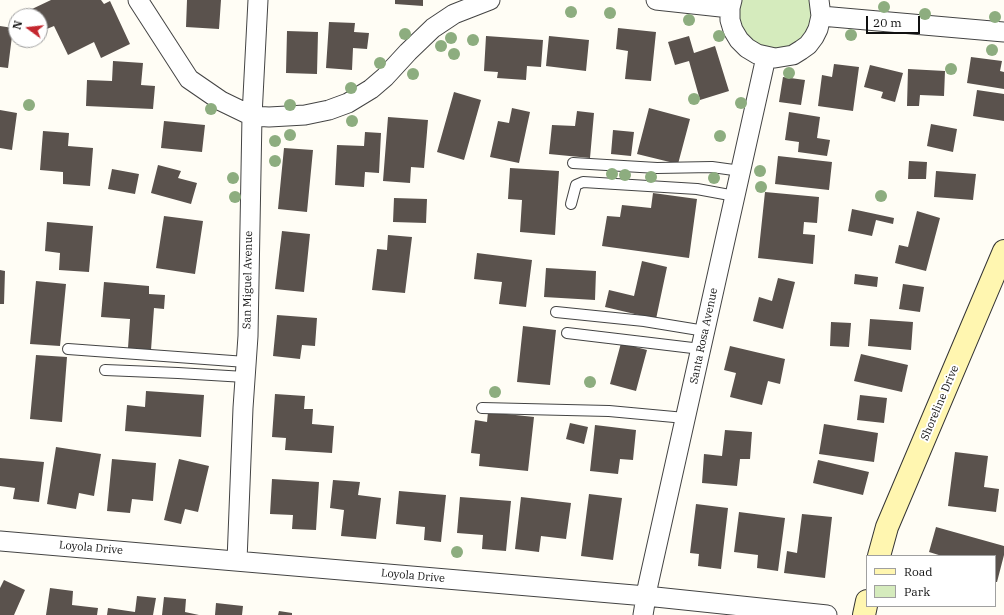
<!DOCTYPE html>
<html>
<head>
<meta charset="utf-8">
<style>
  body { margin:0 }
  #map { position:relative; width:1004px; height:615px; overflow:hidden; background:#fffdf5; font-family:"IBM Plex Serif",serif }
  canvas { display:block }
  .legend { position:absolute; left:866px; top:555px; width:130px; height:52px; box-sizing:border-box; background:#fff; border:1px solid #a0a0a0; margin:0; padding:5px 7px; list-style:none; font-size:12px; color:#111 }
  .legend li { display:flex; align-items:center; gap:8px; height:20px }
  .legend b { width:20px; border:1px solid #a0a0a0 }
  .north { position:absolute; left:8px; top:8px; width:40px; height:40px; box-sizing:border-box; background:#fff; border:1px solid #a0a0a0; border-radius:50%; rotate:285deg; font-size:11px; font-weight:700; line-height:16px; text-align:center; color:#111 }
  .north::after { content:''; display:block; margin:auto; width:14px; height:18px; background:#c4262e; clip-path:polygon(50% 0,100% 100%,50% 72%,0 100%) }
  .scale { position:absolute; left:866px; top:16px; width:54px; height:18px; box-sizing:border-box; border:2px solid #111; border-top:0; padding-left:5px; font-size:12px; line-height:14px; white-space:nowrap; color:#111; -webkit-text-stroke:3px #fff; paint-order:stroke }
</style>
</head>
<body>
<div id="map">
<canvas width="1004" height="615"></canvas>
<ul class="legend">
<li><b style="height:5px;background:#fff6b0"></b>Road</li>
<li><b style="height:11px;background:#d5ebbd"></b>Park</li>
</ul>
<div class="north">N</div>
<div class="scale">20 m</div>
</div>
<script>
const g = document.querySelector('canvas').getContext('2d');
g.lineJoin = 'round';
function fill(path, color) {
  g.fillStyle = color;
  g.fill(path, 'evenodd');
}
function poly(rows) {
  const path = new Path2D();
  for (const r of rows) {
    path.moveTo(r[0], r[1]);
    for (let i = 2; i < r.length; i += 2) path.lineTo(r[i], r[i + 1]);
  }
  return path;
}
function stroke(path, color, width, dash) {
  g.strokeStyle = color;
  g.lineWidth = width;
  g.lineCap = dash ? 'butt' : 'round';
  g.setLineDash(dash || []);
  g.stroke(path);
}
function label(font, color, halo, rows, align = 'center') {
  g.font = font + ' "IBM Plex Serif",serif';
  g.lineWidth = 4;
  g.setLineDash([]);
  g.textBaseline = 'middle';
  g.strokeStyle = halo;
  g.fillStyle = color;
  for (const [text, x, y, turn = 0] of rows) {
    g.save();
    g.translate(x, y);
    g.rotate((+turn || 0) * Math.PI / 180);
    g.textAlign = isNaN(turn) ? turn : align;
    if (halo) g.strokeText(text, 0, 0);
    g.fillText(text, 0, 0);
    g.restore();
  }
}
fill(poly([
  [732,0,819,0,801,50,747,48]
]), '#d5ebbd');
fill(poly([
  [51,0,101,0,104,4,110,1,130,44,101,58,94,42,68,55,54,26,42,31,40,27,40,16,35,16,32,9],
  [187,0,221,0,219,29,186,27],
  [395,0,423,0,423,6,395,4],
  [329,22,355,23,354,32,369,33,367,49,353,48,352,70,326,68],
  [0,26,13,28,8,68,0,67],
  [618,28,656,32,651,81,625,79,628,51,616,49],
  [287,31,318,32,317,74,286,73],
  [486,36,543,40,541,67,527,66,526,80,497,78,498,72,484,71],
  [549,36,589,40,586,71,546,66],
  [689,36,694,53,715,46,729,91,700,100,689,61,675,65,668,42],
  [971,57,1002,61,1000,71,1004,72,1004,89,967,83],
  [113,61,143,63,141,85,155,86,153,109,86,106,87,80,112,81],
  [834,64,859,67,853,111,818,106,822,75,832,77],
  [870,65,903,73,895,102,881,98,883,92,864,87],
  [908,69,945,71,944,96,920,95,919,106,907,106],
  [783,77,805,80,801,105,779,102],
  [977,90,1004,94,1004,121,973,116],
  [454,92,481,100,464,160,437,152],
  [512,108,530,112,519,163,490,157,498,121,509,123],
  [649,108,690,119,678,164,637,154],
  [0,110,17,113,12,150,0,148],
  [577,111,594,113,590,158,549,154,552,125,575,126],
  [789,112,820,117,817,138,830,140,827,156,798,152,799,142,785,140],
  [388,117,428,120,424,168,411,167,410,183,383,181],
  [164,121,205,125,202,152,161,148],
  [931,124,957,129,953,152,927,146],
  [613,130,634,132,631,156,611,154],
  [43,131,69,133,68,146,93,148,90,186,63,184,63,172,40,170],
  [365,132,381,133,379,173,365,172,364,187,335,185,337,145,364,146],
  [284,148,313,150,307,212,278,209],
  [778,156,832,162,829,190,775,184],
  [909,161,927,162,926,179,908,179],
  [158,165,181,171,178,178,197,183,191,204,151,193],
  [510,168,559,171,555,235,520,232,522,200,508,199],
  [112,169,139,174,135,194,108,189],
  [936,171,976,174,973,200,934,197],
  [765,192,819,197,817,223,804,222,803,234,815,235,813,264,758,258],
  [653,193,697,199,689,258,602,246,607,216,620,217,622,205,651,208],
  [394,198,427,199,426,223,393,222],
  [852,209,894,218,893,224,876,220,872,236,848,231],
  [917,211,940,218,926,271,895,263,899,245,908,247],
  [164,216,203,221,195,274,156,268],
  [47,222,93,226,89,272,59,270,60,253,45,251],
  [282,231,310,234,304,292,275,289],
  [388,235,412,237,405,293,372,290,377,249,387,250],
  [477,253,532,260,526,307,499,304,502,282,474,279],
  [642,261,667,267,656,319,605,307,609,290,634,296],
  [546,268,596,271,595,300,544,297],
  [0,270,5,271,4,304,0,304],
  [855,274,878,277,877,287,854,284],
  [778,278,795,282,783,329,753,321,759,297,772,301],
  [36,281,66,284,60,346,30,344],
  [104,282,149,286,149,294,165,295,164,309,154,308,151,350,128,348,130,319,101,317],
  [903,284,924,287,920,312,899,309],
  [277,315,317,318,315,346,302,345,300,359,273,356],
  [870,319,913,322,911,350,868,346],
  [831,322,851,323,849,347,830,346],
  [523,326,556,330,550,385,517,382],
  [621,343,647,350,636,391,610,384],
  [730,346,785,359,780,384,768,381,762,405,730,397,736,373,724,370],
  [861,354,908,365,902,392,854,381],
  [36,355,67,357,62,422,30,419],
  [146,391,204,395,201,437,125,431,127,405,145,407],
  [275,394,305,396,304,409,313,409,312,424,334,426,332,453,285,450,286,438,272,437],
  [860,395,887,398,884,423,857,420],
  [488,412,534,417,528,471,479,466,480,454,471,453,475,420,487,422],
  [570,423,588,427,584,444,566,439],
  [824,424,878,433,874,462,819,454],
  [595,425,636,430,633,460,620,459,618,474,590,471],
  [725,430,752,432,750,459,740,459,737,486,702,483,704,454,722,456],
  [56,447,101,454,94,496,79,493,76,509,47,504],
  [955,452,988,456,984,487,999,489,996,512,948,506],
  [0,458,44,462,39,502,13,499,15,488,0,486],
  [112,459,156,463,153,501,132,499,130,513,107,511],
  [179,459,209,466,198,512,185,509,181,524,164,520],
  [818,460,869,472,863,495,813,483],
  [272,479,319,482,316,530,292,529,293,515,270,514],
  [333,480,360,482,358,495,381,498,376,539,341,536,344,510,330,508],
  [399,491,446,495,441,542,424,540,425,527,396,524],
  [589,494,622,498,613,560,581,556],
  [460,497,511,501,506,551,482,549,483,535,457,533],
  [521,497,571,503,566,539,541,536,539,552,515,549],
  [696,504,728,508,721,569,698,566,699,554,690,553],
  [739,512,785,518,778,571,757,568,758,555,734,552],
  [802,514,832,517,825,578,784,573,787,551,797,553],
  [936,527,1004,546,1004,555,997,582,995,582,995,556,942,556,929,552],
  [4,580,25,590,14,615,0,615,0,588],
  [50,588,73,591,72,605,98,608,97,615,46,615],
  [137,596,156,598,153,615,107,615,108,608,135,612],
  [164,597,186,599,185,612,199,615,162,615],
  [216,603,243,606,242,615,215,615],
  [279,611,292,613,292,615,278,615]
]), '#5a524d');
const lane = poly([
  [573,163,657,168,712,167,741,171],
  [571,204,576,185,583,182,697,189,735,196],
  [556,312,644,321,705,331],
  [567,333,701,349],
  [68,349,246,362],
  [105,370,178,373,245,377],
  [482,408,609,411,685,418]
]);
const street = poly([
  [138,0,189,79,221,101,252,116,269,117,305,115,329,110,348,103,371,89,385,77,408,52,433,28,454,14,490,0],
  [656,0,730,8],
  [732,0,730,8,730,20,733,30,739,40,747,48,757,54,775,58,793,55,801,50,808,45,814,37,818,29,821,16,819,0],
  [821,16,1004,32],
  [0,541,646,596,827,615],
  [237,561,243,408,248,336,252,116,258,0],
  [643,615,648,585,766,57]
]);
const secondary = poly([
  [879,556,887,527,1004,251],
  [864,615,867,601]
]);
stroke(lane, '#444', 12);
stroke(street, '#444', 21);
stroke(secondary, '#333', 24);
stroke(lane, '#fff', 10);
stroke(street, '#fff', 19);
stroke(secondary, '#fff6b0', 22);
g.fillStyle = '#8dad7f';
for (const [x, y] of [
  [884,7],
  [571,12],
  [610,13],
  [925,14],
  [995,17],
  [689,20],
  [405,34],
  [851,35],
  [719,36],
  [451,38],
  [473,40],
  [441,46],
  [992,50],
  [454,54],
  [380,63],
  [951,69],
  [789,73],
  [413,74],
  [351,88],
  [694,99],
  [741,103],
  [29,105],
  [290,105],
  [211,109],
  [352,121],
  [290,135],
  [720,136],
  [275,141],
  [275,161],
  [760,171],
  [612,174],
  [625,175],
  [651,177],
  [233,178],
  [714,178],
  [761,187],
  [881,196],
  [235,197],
  [590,382],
  [495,392],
  [457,552]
]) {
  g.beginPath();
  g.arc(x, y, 6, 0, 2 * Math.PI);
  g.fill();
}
label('11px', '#111', '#fff', [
  ["San Miguel Avenue",248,280,-89],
  ["Santa Rosa Avenue",704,336,-78],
  ["Shoreline Drive",940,403,-67],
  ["Loyola Drive",91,548,5],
  ["Loyola Drive",413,576,5]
]);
</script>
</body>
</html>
